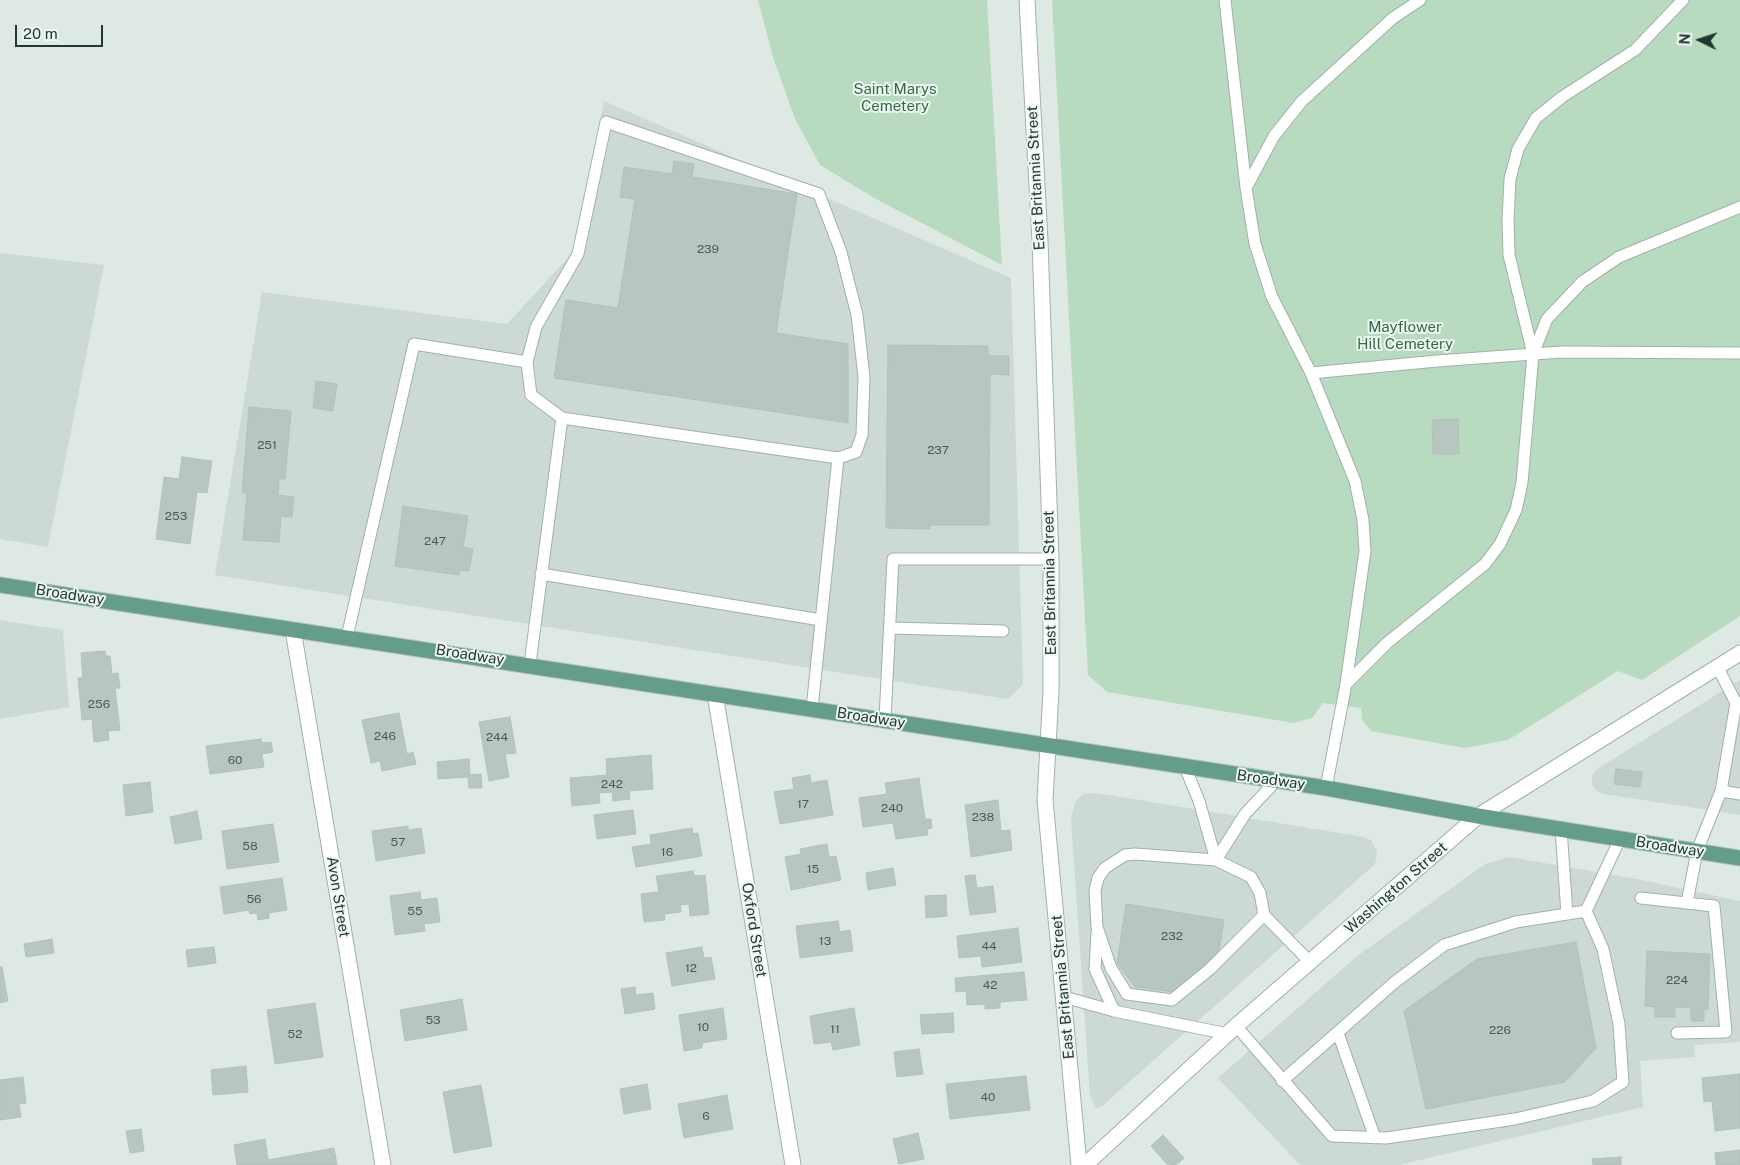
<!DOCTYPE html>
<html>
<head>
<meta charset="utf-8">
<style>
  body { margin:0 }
  #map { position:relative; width:1740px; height:1165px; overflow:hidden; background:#dee9e4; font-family:"Public Sans",sans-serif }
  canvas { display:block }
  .north { position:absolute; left:1675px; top:15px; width:50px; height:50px; -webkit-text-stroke:4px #eef6f2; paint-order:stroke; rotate:274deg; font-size:14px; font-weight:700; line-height:20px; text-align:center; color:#213831 }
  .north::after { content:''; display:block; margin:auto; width:18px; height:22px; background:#213831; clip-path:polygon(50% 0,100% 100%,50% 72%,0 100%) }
  .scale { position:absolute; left:15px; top:25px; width:88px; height:22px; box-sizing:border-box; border:2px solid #213831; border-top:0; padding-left:6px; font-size:15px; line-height:18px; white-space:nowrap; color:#213831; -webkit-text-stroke:4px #eef6f2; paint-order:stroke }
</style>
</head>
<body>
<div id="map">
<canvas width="1740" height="1165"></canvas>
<div class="north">N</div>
<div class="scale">20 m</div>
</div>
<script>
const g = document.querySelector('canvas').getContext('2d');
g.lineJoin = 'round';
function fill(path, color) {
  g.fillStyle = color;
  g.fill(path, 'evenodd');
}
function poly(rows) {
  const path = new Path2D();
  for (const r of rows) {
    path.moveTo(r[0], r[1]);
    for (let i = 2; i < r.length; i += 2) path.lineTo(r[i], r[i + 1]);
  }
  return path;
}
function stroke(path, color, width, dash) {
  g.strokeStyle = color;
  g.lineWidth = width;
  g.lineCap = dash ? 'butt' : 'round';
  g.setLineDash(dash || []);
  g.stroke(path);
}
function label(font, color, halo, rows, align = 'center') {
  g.font = font + ' "Public Sans",sans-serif';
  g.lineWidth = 4;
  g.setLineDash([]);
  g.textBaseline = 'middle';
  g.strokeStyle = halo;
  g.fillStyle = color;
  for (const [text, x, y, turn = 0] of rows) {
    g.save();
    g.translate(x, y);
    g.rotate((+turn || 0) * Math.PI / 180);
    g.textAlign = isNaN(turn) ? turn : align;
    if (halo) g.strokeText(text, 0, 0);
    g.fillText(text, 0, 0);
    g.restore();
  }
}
fill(poly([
  [604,101,1011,278,1023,684,1008,699,215,575,262,292,507,324,576,249],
  [0,253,104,265,48,547,0,539],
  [0,620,63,630,69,707,0,719],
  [1740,680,1740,815,1604,794,1597,791,1592,785,1592,776,1597,769],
  [1096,793,1364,837,1372,841,1377,852,1375,864,1101,1107,1096,1108,1090,1096,1071,818,1076,800,1083,794],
  [1509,857,1637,879,1740,901,1740,1042,1694,1045,1695,1057,1640,1061,1643,1107,1399,1165,1300,1165,1218,1078,1356,957,1485,864]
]), '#cdd9d3');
fill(poly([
  [758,0,987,0,1002,265,876,199,820,165,795,119,773,57],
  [1052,0,1740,0,1740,616,1642,680,1618,671,1508,740,1465,748,1371,731,1362,720,1361,708,1323,703,1312,718,1294,723,1107,692,1088,675]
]), '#b8dac0');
const building = poly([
  [674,161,694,164,692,177,797,194,776,333,848,344,848,423,554,378,566,300,618,308,635,199,620,197,624,167,672,174,674,161],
  [888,345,988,346,988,356,1009,356,1009,375,990,374,989,525,930,525,930,529,886,528,888,345],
  [316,381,337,384,333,411,313,408,316,381],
  [249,407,291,411,285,479,279,479,278,495,294,497,292,517,281,516,279,542,243,540,247,493,242,493,249,407],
  [1458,419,1459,454,1433,454,1432,420,1458,419],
  [182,457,212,461,207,493,197,492,190,544,156,539,164,477,179,479,182,457],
  [403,506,468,516,463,547,473,549,469,571,460,570,459,575,395,566,403,506],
  [105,651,106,656,110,656,112,674,118,673,120,688,115,688,120,730,108,731,109,740,94,742,92,719,82,720,78,678,83,678,81,653,105,651],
  [399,713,407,754,413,752,416,764,382,771,380,761,371,763,362,720,399,713],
  [510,717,516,753,505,754,509,777,489,781,479,722,510,717],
  [261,739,262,743,271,742,273,752,262,754,264,767,210,774,206,746,261,739],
  [651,755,653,789,629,791,630,799,613,801,612,792,599,793,600,803,572,806,570,778,607,775,606,759,651,755],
  [469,759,470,775,481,774,482,788,469,788,468,777,438,779,437,762,469,759],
  [1616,769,1642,772,1640,787,1614,784,1616,769],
  [810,775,811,783,827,780,833,815,780,824,774,792,794,789,792,778,810,775],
  [919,778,925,819,931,819,932,828,927,829,928,835,896,839,893,823,863,827,859,798,887,794,885,783,919,778],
  [150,782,153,812,126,816,123,785,150,782],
  [998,800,1001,831,1010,830,1012,850,971,857,965,805,998,800],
  [633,810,636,834,597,839,594,815,633,810],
  [197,811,202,839,175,844,170,817,197,811],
  [273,824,279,862,227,869,222,831,273,824],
  [408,826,408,830,421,828,425,853,376,861,372,831,408,826],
  [692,828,693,834,698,833,702,856,636,867,632,847,651,844,650,835,692,828],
  [827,844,829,857,836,856,841,880,791,890,785,857,801,854,800,849,827,844],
  [893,868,896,885,868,890,866,873,893,868],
  [693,871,694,876,705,875,709,914,690,916,689,904,680,905,681,912,664,914,665,920,644,922,641,894,659,892,656,876,693,871],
  [975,875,977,888,993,886,996,912,970,915,965,876,975,875],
  [282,878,287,910,269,913,269,918,258,920,257,913,250,914,249,910,224,914,220,887,282,878],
  [420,892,421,900,437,898,440,922,424,924,425,931,395,935,390,896,420,892],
  [946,895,947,916,926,918,925,896,946,895],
  [1126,904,1224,920,1219,952,1174,992,1135,987,1117,963,1126,904],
  [838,921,840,932,850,930,853,951,800,958,796,926,838,921],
  [1018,928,1022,962,982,967,981,956,959,958,957,936,1018,928],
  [52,939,54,953,26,957,24,944,52,939],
  [1576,942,1596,1048,1565,1082,1426,1109,1404,1011,1477,959,1576,942],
  [214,947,216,963,188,967,186,950,214,947],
  [702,947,704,958,711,957,715,979,672,986,666,953,702,947],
  [1647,951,1710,954,1708,1009,1704,1009,1704,1021,1691,1021,1691,1008,1675,1007,1675,1017,1655,1017,1655,1007,1645,1006,1647,951],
  [0,967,2,967,8,1001,0,1003,0,967],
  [1024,972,1027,1000,1000,1002,1000,1008,985,1009,985,1004,967,1005,966,991,956,992,955,978,1024,972],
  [635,987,636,995,653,993,655,1009,625,1014,621,989,635,987],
  [462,999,467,1030,405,1041,400,1010,462,999],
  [315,1003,323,1057,275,1064,267,1010,315,1003],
  [723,1008,727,1039,702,1043,702,1048,684,1051,679,1015,723,1008],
  [854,1008,860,1045,833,1050,831,1042,814,1044,810,1016,854,1008],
  [953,1013,954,1032,922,1034,920,1015,953,1013],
  [919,1049,923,1074,897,1077,894,1052,919,1049],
  [246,1066,248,1092,213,1095,211,1070,246,1066],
  [1740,1074,1740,1128,1715,1131,1712,1101,1704,1102,1702,1078,1740,1074],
  [1026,1076,1030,1110,950,1119,946,1084,1026,1076],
  [23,1077,26,1103,19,1104,21,1117,0,1120,0,1080,23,1077],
  [647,1084,651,1109,624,1114,620,1089,647,1084],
  [481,1085,492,1146,454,1153,443,1092,481,1085],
  [727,1095,733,1129,684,1138,678,1104,727,1095],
  [141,1129,144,1151,130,1153,126,1131,141,1129],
  [918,1133,924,1159,899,1164,893,1139,918,1133],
  [1163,1135,1184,1158,1176,1165,1167,1164,1151,1146,1163,1135],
  [265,1139,268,1160,334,1148,337,1165,237,1165,234,1145,265,1139],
  [1740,1150,1740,1165,1716,1165,1715,1153,1740,1150],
  [1621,1157,1621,1165,1593,1165,1592,1159,1621,1157]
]);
fill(building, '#b7c6c0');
stroke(building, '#b1c2bb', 1);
const service = poly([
  [1225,0,1246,188,1274,136,1302,101,1393,18,1420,0],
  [1246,188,1255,244,1272,297,1311,373],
  [1740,207,1619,257,1582,282,1547,319,1533,354,1522,483,1516,510,1500,544,1485,564,1387,643,1346,684,1365,551,1363,520,1355,481,1311,373,1437,361,1533,354,1562,352,1740,353],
  [1533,354,1509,255,1508,219,1510,179,1518,149,1536,118,1562,97,1635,50,1683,0],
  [562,418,531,395,527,362,536,327,578,254,606,122,819,194,841,252,857,315,864,377,862,435,856,452,838,458],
  [541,574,821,620],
  [890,628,1003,631],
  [347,637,414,344,527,362],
  [530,664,562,418,838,458,812,709],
  [1718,668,1736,703],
  [885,719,893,559,1051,559],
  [1185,767,1199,801,1216,860],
  [1326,788,1346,684],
  [1721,791,1740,794],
  [1561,829,1567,914],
  [1216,860,1245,814,1276,781],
  [1641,898,1714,906,1726,1032,1677,1033],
  [1687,903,1697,851,1721,791,1736,703,1740,703],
  [1264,915,1210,969,1172,1000,1127,994,1111,968,1097,927,1095,891,1098,878,1105,868,1125,855,1135,854,1216,860,1251,877,1260,893,1264,915,1311,963],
  [1097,933,1095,969,1114,1011],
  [1064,997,1114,1011,1228,1034],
  [1236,1026,1332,1136,1386,1138,1515,1119,1593,1101,1623,1082,1619,1024,1603,949,1586,911,1620,839],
  [1338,1033,1375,1138],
  [1282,1081,1395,982,1444,945,1516,922,1586,911]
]);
const minor = poly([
  [1027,0,1040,241,1051,559,1051,691,1045,800,1079,1165],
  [293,630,383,1165],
  [715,694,793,1165]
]);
const tertiary = poly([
  [1085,1165,1236,1026,1478,816,1740,653]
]);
const primary = poly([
  [0,585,1326,788,1478,816,1740,858]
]);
stroke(service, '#a2b0ab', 13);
stroke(minor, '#a2b0ab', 17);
stroke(tertiary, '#a2b0ab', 17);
stroke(primary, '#bcc3c1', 17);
stroke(service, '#fff', 11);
stroke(minor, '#fff', 15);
stroke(tertiary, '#fff', 15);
stroke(primary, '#659d8d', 15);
label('12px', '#465c55', null, [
  ["239",708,249],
  ["251",267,445],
  ["237",938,450],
  ["253",176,516],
  ["247",435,541],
  ["256",99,704],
  ["246",385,736],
  ["244",497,737],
  ["60",235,760],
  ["242",612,784],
  ["17",803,804],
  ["240",892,808],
  ["238",983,817],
  ["57",398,842],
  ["58",250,846],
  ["16",667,852],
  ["15",813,869],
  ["56",254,899],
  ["55",415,911],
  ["232",1172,936],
  ["13",825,941],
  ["44",989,946],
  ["12",691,968],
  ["224",1677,980],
  ["42",990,985],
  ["53",433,1020],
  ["10",703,1027],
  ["11",835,1029],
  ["226",1500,1030],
  ["52",295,1034],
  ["40",988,1097],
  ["6",706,1116]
]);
label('15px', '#2d6c44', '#eef6f2', [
  ["Saint Marys",895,89],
  ["Cemetery",895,106],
  ["Mayflower",1405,327],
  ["Hill Cemetery",1405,344]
]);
label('15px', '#213831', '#eef6f2', [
  ["East Britannia Street",1036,178,-93],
  ["East Britannia Street",1050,583,-91],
  ["Broadway",70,595,9],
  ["Broadway",470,655,9],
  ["Broadway",871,718,9],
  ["Broadway",1271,780,8],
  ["Broadway",1670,847,9],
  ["Washington Street",1396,888,-41],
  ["Avon Street",338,897,81],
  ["Oxford Street",754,930,81],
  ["East Britannia Street",1063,987,-95]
]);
</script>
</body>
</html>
